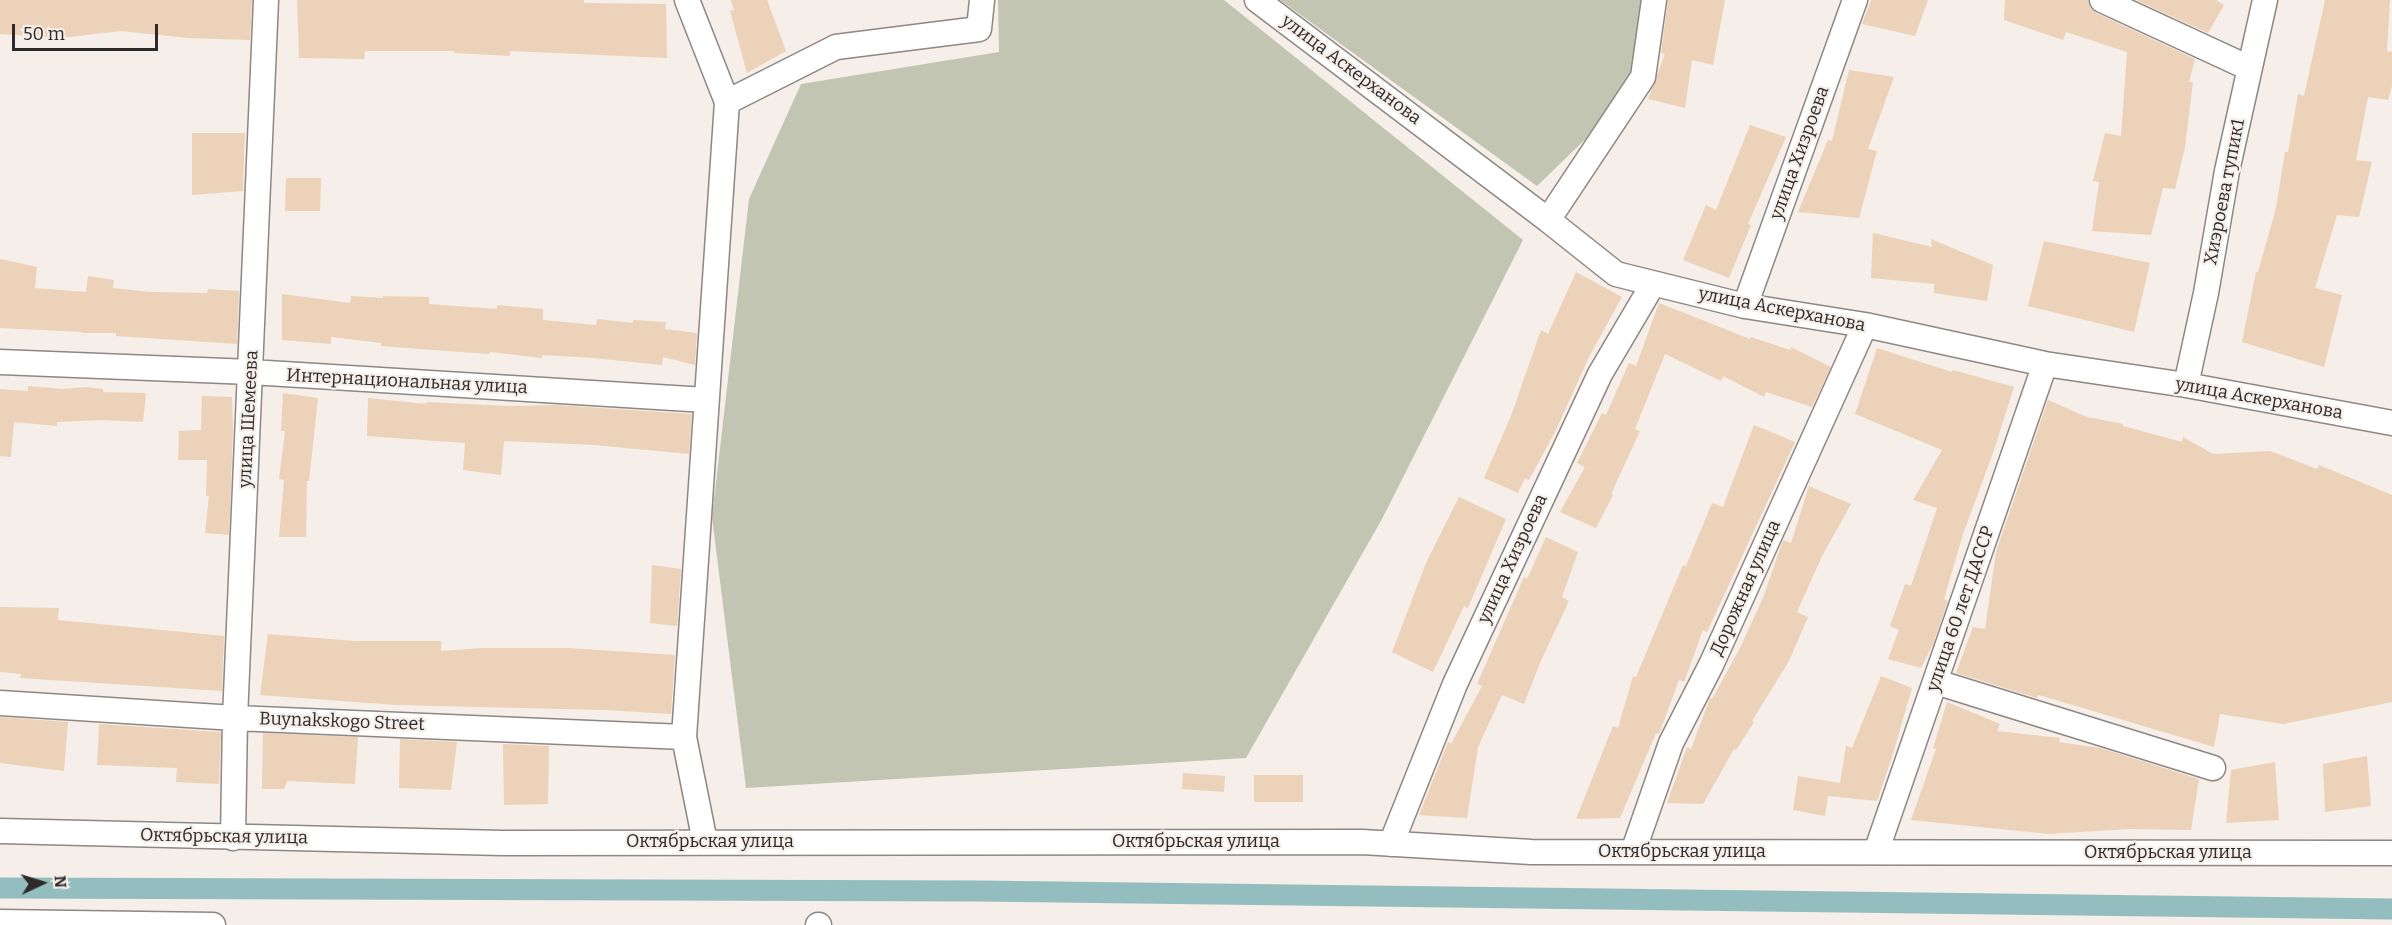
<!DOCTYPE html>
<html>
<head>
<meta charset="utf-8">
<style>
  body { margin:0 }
  #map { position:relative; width:2392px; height:925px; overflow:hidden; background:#f5eee9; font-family:Bitter,serif }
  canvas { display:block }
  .north { position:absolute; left:12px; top:853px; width:60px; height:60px; -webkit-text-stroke:4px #f5eee9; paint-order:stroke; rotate:86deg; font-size:16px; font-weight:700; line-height:24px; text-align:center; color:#2d2a29 }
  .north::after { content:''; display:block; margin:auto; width:21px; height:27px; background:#2d2a29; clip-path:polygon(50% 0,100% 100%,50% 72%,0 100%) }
  .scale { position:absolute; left:12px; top:24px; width:146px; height:27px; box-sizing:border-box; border:3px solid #2d2a29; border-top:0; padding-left:8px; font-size:18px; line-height:21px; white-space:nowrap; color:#2d2a29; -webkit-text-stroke:4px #f5eee9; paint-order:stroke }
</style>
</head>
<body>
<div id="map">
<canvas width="2392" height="925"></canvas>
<div class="north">N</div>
<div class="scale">50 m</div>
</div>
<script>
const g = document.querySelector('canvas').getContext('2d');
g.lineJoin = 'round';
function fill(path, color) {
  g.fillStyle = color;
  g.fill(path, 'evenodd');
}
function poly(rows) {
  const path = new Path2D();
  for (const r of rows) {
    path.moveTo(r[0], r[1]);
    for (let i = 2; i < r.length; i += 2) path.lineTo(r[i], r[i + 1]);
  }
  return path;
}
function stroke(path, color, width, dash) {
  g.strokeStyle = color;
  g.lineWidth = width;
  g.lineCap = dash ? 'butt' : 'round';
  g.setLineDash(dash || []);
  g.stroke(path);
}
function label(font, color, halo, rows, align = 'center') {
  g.font = font + ' Bitter,serif';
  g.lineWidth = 4.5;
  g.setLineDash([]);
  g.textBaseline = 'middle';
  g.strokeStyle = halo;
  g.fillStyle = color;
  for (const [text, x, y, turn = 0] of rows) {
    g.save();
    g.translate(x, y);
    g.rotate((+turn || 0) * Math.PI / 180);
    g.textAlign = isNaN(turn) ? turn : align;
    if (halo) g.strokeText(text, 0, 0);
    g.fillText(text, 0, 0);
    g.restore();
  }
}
fill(poly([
  [998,0,1224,0,1523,240,1382,519,1246,758,746,788,712,517,749,199,801,84,999,52],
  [1280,0,1641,0,1632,94,1537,186]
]), '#c2c5b1');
stroke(poly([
  [0,888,978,891,2392,909]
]), '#93bdbe', 21);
fill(poly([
  [0,0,252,0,250,40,188,38,121,31,60,38,0,34],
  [297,0,584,0,584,3,666,4,667,58,510,51,510,56,454,53,454,51,365,51,364,59,299,58],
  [731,0,767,0,786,51,747,73,730,11,734,10],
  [1668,0,1725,0,1713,65,1692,60,1685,108,1648,99,1665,54,1661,53],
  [1871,0,1928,0,1915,36,1862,24],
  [2005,0,2088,0,2090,8,2096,13,2195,59,2189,82,2193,82,2185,147,2175,189,2163,188,2151,235,2092,231,2099,182,2093,181,2105,133,2121,136,2127,52,2066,32,2063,40,2004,20],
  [2136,0,2216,0,2224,5,2208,33],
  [2325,0,2390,0,2387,51,2392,52,2392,86,2388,100,2368,97,2356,160,2372,162,2359,217,2337,215,2315,288,2342,295,2324,367,2242,342,2256,272,2258,272,2276,208,2285,152,2288,152,2298,94,2304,96],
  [1849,70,1894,77,1868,149,1877,151,1859,218,1798,212,1828,140,1832,141],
  [1750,125,1786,137,1748,224,1751,225,1729,278,1683,260,1706,205,1716,210],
  [192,133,245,133,243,191,192,195],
  [286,178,321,178,320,211,285,211],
  [1873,233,1932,247,1931,239,1993,265,1987,301,1934,293,1934,284,1871,278],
  [2044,241,2150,263,2134,332,2028,306],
  [0,259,37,267,35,288,86,292,88,276,114,280,113,288,151,292,207,293,208,289,239,291,237,344,116,336,116,333,81,333,82,332,0,328],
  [1576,272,1622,297,1590,355,1555,432,1529,480,1525,478,1518,493,1484,478,1511,416,1541,330,1548,334],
  [282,294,350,303,351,296,383,298,383,296,429,297,429,304,497,309,497,305,543,309,543,320,596,325,597,319,633,323,633,320,666,322,665,329,697,333,695,365,663,357,662,365,593,358,542,355,542,358,490,352,489,354,433,350,381,346,381,343,331,337,331,344,282,340],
  [1659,303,1750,339,1751,337,1790,350,1791,347,1831,367,1812,407,1766,392,1764,397,1723,376,1721,381,1665,354,1635,429,1640,431,1611,494,1613,495,1596,528,1560,512,1585,467,1577,463,1602,413,1606,415,1629,363,1636,366],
  [1877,348,1952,372,1953,370,2014,387,1993,453,1963,534,1944,599,1948,601,1933,644,1921,668,1888,659,1899,630,1890,626,1905,584,1911,586,1937,508,1913,500,1942,450,1855,414],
  [28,386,63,389,86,387,103,389,103,392,146,393,143,422,102,420,57,422,57,426,14,422,11,457,0,456,0,389,28,391],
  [283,393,318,398,309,481,307,481,306,537,279,537,284,480,279,479,285,431,281,431],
  [202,396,232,397,233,429,229,535,205,533,209,496,206,496,207,460,178,460,179,431,201,430],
  [368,398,426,404,427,402,507,406,555,405,692,414,689,454,594,445,504,441,501,475,463,470,465,443,367,436],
  [2048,400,2087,417,2123,424,2123,426,2182,442,2183,437,2213,454,2270,451,2317,469,2319,465,2392,495,2392,702,2283,724,2220,714,2214,747,2039,695,2037,698,1956,673,1973,627,1985,629,1996,552],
  [1754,425,1795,442,1707,632,1703,630,1684,682,1679,680,1659,734,1656,733,1620,818,1576,819,1613,726,1618,728,1633,676,1636,677,1683,565,1686,566,1712,503,1723,507],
  [1809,486,1851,504,1822,556,1797,612,1808,617,1789,661,1752,721,1754,722,1736,750,1734,749,1703,804,1667,803,1687,747,1691,749,1710,698,1712,699,1739,650,1763,598,1783,540,1791,543],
  [1459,497,1506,519,1468,608,1464,606,1433,672,1392,652,1426,563],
  [1546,537,1578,552,1562,597,1569,601,1540,663,1524,704,1502,695,1478,747,1467,818,1419,815,1448,742,1451,744,1482,686,1477,684,1524,577,1527,579],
  [652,565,681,569,677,626,650,623],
  [0,607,59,608,58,620,224,636,222,691,20,678,21,674,0,672],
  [268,634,355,641,441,641,441,651,482,648,568,648,675,655,671,714,605,710,396,705,260,695],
  [1881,676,1912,688,1892,757,1877,801,1828,796,1825,816,1793,810,1798,776,1840,783,1846,746,1852,748],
  [1947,702,2000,724,1997,731,2060,738,2059,742,2100,748,2199,779,2191,830,2130,829,2049,834,1911,820,1936,749,1933,748],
  [0,717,68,722,64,771,0,763],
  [99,724,221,732,219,784,176,782,177,768,97,765],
  [263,733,358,737,355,784,287,781,284,789,262,789],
  [400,739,457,742,451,790,399,788],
  [503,744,549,746,548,804,504,805],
  [2367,756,2371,806,2325,812,2323,764],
  [2275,762,2279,820,2226,823,2231,770],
  [1183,773,1225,776,1224,792,1182,789],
  [1254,775,1303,775,1303,802,1254,802]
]), '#ecd2b8');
const minor = poly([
  [687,0,727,102,684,737,705,842],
  [1257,0,1548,220,1616,274,1745,306,1865,325,2045,364,2186,385,2392,423],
  [2102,0,2249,68],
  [727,102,836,47,979,29,982,0],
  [1548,220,1643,77,1654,0],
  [1745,306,1855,0],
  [0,362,251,372,706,400],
  [2186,385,2206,293,2227,171,2265,0],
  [1936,682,2213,768],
  [0,703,235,718,684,737],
  [0,831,503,843,1362,842,1531,852,2392,853],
  [233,838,235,718,266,0],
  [1391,844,1455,684,1600,374,1653,284],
  [1633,852,1671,743,1711,665,1865,325],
  [1876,852,2045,364],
  [0,922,213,925],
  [818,925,819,925]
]);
stroke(minor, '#8e8783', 27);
stroke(minor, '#fff', 24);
label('18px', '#2d2a29', '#f5eee9', [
  ["улица Аскерханова",1351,70,37],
  ["улица Хизроева",1800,153,-70],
  ["Хиэроева тупик1",2225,192,-79],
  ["улица Аскерханова",1782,310,11],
  ["Интернациональная улица",407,382,3],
  ["улица Аскерханова",2259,399,10],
  ["улица Шемеева",249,419,-87],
  ["улица Хизроева",1513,559,-65],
  ["Дорожная улица",1746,588,-66],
  ["улица 60 лет ДАССР",1961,609,-71],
  ["Buynakskogo Street",342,722,2],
  ["Октябрьская улица",224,837,1],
  ["Октябрьская улица",710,842],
  ["Октябрьская улица",1196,842],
  ["Октябрьская улица",1682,852],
  ["Октябрьская улица",2168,853]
]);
</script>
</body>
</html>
